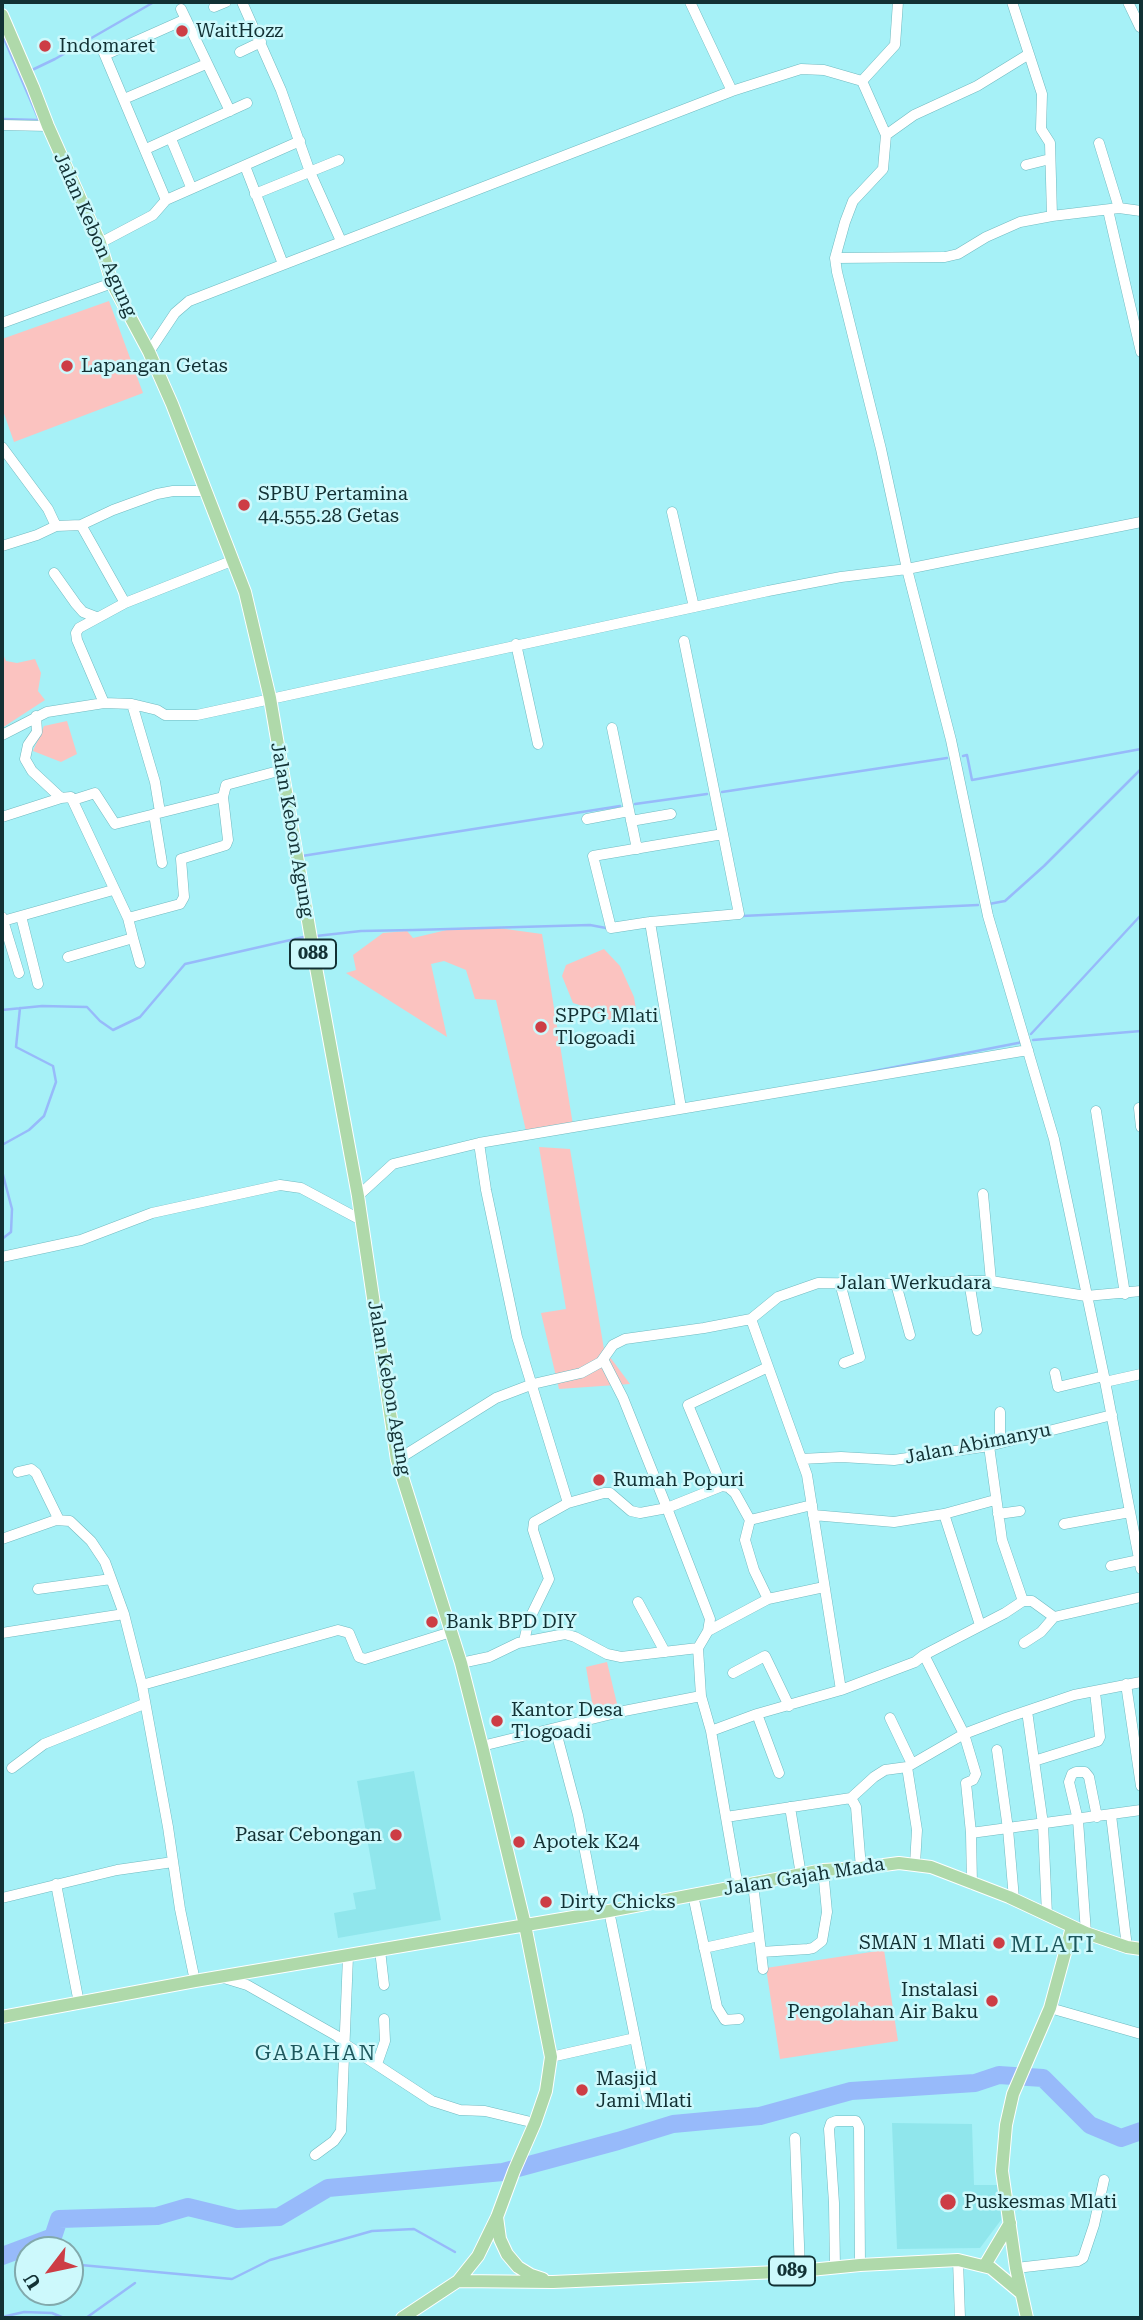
<!DOCTYPE html>
<html>
<head>
<meta charset="utf-8">
<style>
  body { margin:0 }
  #map { position:relative; width:1143px; height:2320px; overflow:hidden; background:#a6f1f7; font-family:"Roboto Serif",serif }
  canvas { display:block }
  .frame { position:absolute; inset:0; border:4px solid #123134; pointer-events:none }
  .north { position:absolute; left:14px; top:2236px; width:70px; height:70px; box-sizing:border-box; background:#cdf9fc; border:2px solid #82a9ac; border-radius:50%; rotate:238deg; font-size:19px; font-weight:700; line-height:28px; text-align:center; color:#123134 }
  .north::after { content:''; display:block; margin:auto; width:24px; height:32px; background:#cd3d45; clip-path:polygon(50% 0,100% 100%,50% 72%,0 100%) }
</style>
</head>
<body>
<div id="map">
<canvas width="1143" height="2320"></canvas>
<div class="frame"></div>
<div class="north">U</div>
</div>
<script>
const g = document.querySelector('canvas').getContext('2d');
g.lineJoin = 'round';
function fill(path, color) {
  g.fillStyle = color;
  g.fill(path, 'evenodd');
}
function poly(rows) {
  const path = new Path2D();
  for (const r of rows) {
    path.moveTo(r[0], r[1]);
    for (let i = 2; i < r.length; i += 2) path.lineTo(r[i], r[i + 1]);
  }
  return path;
}
function stroke(path, color, width, dash) {
  g.strokeStyle = color;
  g.lineWidth = width;
  g.lineCap = dash ? 'butt' : 'round';
  g.setLineDash(dash || []);
  g.stroke(path);
}
function label(font, color, halo, rows, align = 'center') {
  g.font = font + ' "Roboto Serif",serif';
  g.lineWidth = 5;
  g.setLineDash([]);
  g.textBaseline = 'middle';
  g.strokeStyle = halo;
  g.fillStyle = color;
  for (const [text, x, y, turn = 0] of rows) {
    g.save();
    g.translate(x, y);
    g.rotate((+turn || 0) * Math.PI / 180);
    g.textAlign = isNaN(turn) ? turn : align;
    if (halo) g.strokeText(text, 0, 0);
    g.fillText(text, 0, 0);
    g.restore();
  }
}
fill(poly([
  [414,1771,441,1920,338,1938,334,1913,356,1909,353,1893,376,1889,357,1781],
  [892,2123,972,2124,974,2185,1000,2185,1001,2220,980,2248,897,2249]
]), '#90e6ec');
fill(poly([
  [109,301,143,393,14,442,2,408,2,339],
  [2,652,6,661,17,663,35,659,41,673,38,691,45,700,2,728],
  [67,721,77,754,61,762,33,751,44,726],
  [491,927,542,934,573,1125,526,1131,496,1000,475,999,466,970,444,961,431,964,447,1037,346,973,356,970,353,955,383,933,407,931,413,938,455,928],
  [604,949,620,966,634,997,638,1021,616,1024,589,1008,573,1003,562,976,566,965],
  [539,1147,570,1149,604,1349,630,1384,559,1389,541,1313,566,1309],
  [607,1662,618,1708,594,1714,586,1667],
  [884,1950,898,2041,780,2059,766,1968]
]), '#fbc3c0');
stroke(poly([
  [2,34,39,120,2,119],
  [32,70,55,59,154,2],
  [963,756,967,755,972,780,1141,749],
  [722,792,947,758],
  [635,804,707,794],
  [302,856,620,806],
  [989,904,1005,901,1044,866,1141,769],
  [742,916,978,905],
  [316,936,361,931,414,930,590,925,606,928],
  [2,1010,42,1006,87,1007,100,1021,113,1030,140,1017,185,964,308,936],
  [1031,1034,1141,915],
  [1033,1040,1141,1031],
  [854,1075,1023,1042],
  [2,1145,29,1130,44,1116,56,1082,53,1066,16,1047,20,1008],
  [2,1171,12,1209,11,1232,2,1239],
  [53,2237,56,2250],
  [70,2264,232,2279,270,2260,372,2231,414,2229,455,2252],
  [2,2317,24,2312,52,2313,64,2318],
  [86,2318,135,2283]
]), '#97bafa', 2.5);
stroke(poly([
  [2,2256,53,2237,59,2219,157,2216,188,2207,237,2219,279,2217,328,2188,503,2172,618,2141,673,2124,760,2116,851,2091,975,2083,999,2075,1043,2078,1090,2125,1121,2138,1141,2131]
]), '#97bafa', 18);
const minor = poly([
  [242,2,281,90,310,172,341,241],
  [690,2,732,91,801,69,824,70,862,81,886,135,883,169,853,201,845,222,835,258,837,272,881,449,907,569,951,740,988,916,1054,1139,1104,1376,1141,1569],
  [1012,2,1042,94,1041,129,1050,143,1052,216],
  [1128,2,1140,27],
  [214,7,226,2],
  [181,9,230,111],
  [101,46,166,200],
  [240,52,261,42],
  [105,55,186,19],
  [862,81,895,45,898,2],
  [124,99,206,64],
  [2,125,48,126],
  [886,135,914,115,977,86,1029,54],
  [171,139,191,187],
  [1099,143,1119,208],
  [146,149,247,103],
  [1026,165,1050,159],
  [245,166,283,264],
  [255,194,339,160],
  [1108,210,1141,352],
  [100,243,153,215,166,200,300,141],
  [835,258,945,257,958,254,986,237,1020,222,1052,216,1119,208,1141,211],
  [2,323,112,283],
  [149,352,175,313,189,301,732,91],
  [2,447,48,509,56,526,81,525,113,510,157,494,173,491,204,491],
  [672,512,694,607],
  [81,525,125,603],
  [2,546,37,535,56,526],
  [54,573,76,604,83,612,96,617],
  [684,641,723,834],
  [516,644,538,744],
  [104,703,77,640,76,633,79,628,125,603,234,560],
  [132,704,155,782,160,812],
  [36,716,37,732,28,745,25,759,32,771,61,798],
  [612,728,637,849],
  [2,735,47,712,104,703,132,704,157,710,165,715,197,715,768,591,841,577,907,569,1141,522],
  [73,800,95,793,115,824,223,797],
  [154,814,162,863],
  [2,817,61,798,71,797,128,918,180,904,184,897,181,859,226,845,228,840,223,797,226,785,282,770],
  [587,819,629,811],
  [631,821,671,814],
  [723,834,739,914,650,922,611,928,593,856,723,834],
  [21,916,38,984],
  [2,917,19,973],
  [3,921,113,890],
  [650,922,681,1108],
  [133,938,140,963],
  [68,957,133,938,128,918],
  [1139,1108,1141,1127],
  [1096,1111,1125,1294],
  [479,1143,486,1190,517,1337,568,1503],
  [983,1194,991,1281],
  [358,1196,393,1164,479,1143,1028,1050],
  [2,1257,81,1240,152,1213,280,1185,301,1188,361,1220],
  [969,1281,977,1330],
  [840,1283,860,1357,844,1363],
  [896,1284,910,1335],
  [751,1319,778,1297,818,1283,896,1284,969,1281,991,1281,1086,1296,1141,1291],
  [751,1319,807,1475,841,1690],
  [1055,1373,1058,1387,1104,1376],
  [1105,1382,1141,1374],
  [1000,1443,1000,1412],
  [989,1446,1002,1540,1023,1601,1032,1601,1054,1617],
  [801,1459,841,1457,894,1460,989,1446,1112,1415],
  [397,1460,496,1398,533,1384,581,1373,601,1362,613,1345,625,1339,704,1328,751,1319],
  [18,1472,31,1469,36,1473,59,1520],
  [722,1486,688,1405,768,1367],
  [944,1514,980,1625],
  [998,1514,1020,1511],
  [813,1515,894,1522,944,1514,995,1500],
  [750,1520,745,1540,754,1570,768,1599],
  [1064,1524,1130,1512],
  [2,1539,56,1520,70,1521,91,1541,105,1562,124,1614,142,1685,168,1827,180,1909,195,1981],
  [1111,1566,1139,1560],
  [38,1589,111,1579],
  [638,1602,665,1652],
  [708,1631,768,1599,824,1587],
  [2,1633,124,1614],
  [524,1641,529,1620,549,1579,533,1530,534,1522,568,1503,604,1493,610,1493,631,1511,640,1513,667,1508,722,1486,728,1487,735,1493,750,1520,812,1505],
  [1024,1643,1041,1632,1054,1617,1141,1597],
  [698,1648,701,1696,711,1731,757,1714,841,1690,915,1662,924,1655,1005,1613,1023,1601],
  [924,1655,964,1734,976,1774,973,1780,966,1783,971,1833,972,1884],
  [461,1663,489,1657,518,1643,565,1634,575,1637,607,1654,621,1657,698,1648,708,1631,710,1619,667,1508,623,1398,604,1361],
  [733,1673,765,1656,789,1706],
  [1126,1684,1141,1786],
  [142,1685,338,1630,349,1633,359,1657,365,1659,451,1632],
  [1027,1711,1043,1824,1047,1915],
  [757,1714,779,1773],
  [890,1718,912,1764],
  [555,1728,578,1815,597,1913],
  [711,1731,738,1887],
  [482,1746,624,1711,701,1696],
  [997,1750,1008,1829,1014,1899],
  [1034,1761,1098,1741,1100,1737,1095,1692],
  [12,1768,44,1744,144,1704],
  [851,1798,874,1777,885,1770,907,1767],
  [790,1807,801,1875],
  [1111,1815,1127,1947],
  [726,1817,851,1798,856,1807,861,1868],
  [971,1833,1141,1810],
  [915,1864,917,1830,907,1767,964,1734,1006,1718,1074,1695,1141,1682],
  [56,1884,79,2003],
  [753,1884,763,1969],
  [693,1895,717,2007,725,2020,739,2019],
  [2,1898,117,1870,173,1862],
  [1086,1933,1078,1820,1069,1782,1072,1774,1076,1772,1085,1772,1089,1777,1097,1817],
  [704,1948,759,1936],
  [380,1950,384,1985],
  [761,1952,808,1949,813,1948,822,1941,827,1912,823,1870],
  [224,1978,247,1985,337,2036,345,2044,432,2101,460,2110,485,2111,535,2123],
  [1050,2008,1141,2034],
  [635,2038,647,2098],
  [551,2057,635,2038,609,1911],
  [377,2064,385,2041,384,2019],
  [795,2138,800,2271],
  [315,2155,334,2141,341,2131,348,1956],
  [958,2260,960,2318],
  [835,2268,834,2203,829,2129,831,2123,836,2121,856,2121,859,2127,860,2265],
  [1016,2268,1078,2261,1083,2258,1094,2225,1104,2180]
]);
const major = poly([
  [2,15,33,87,48,126,100,243,112,283,149,352,172,404,245,592,270,698,315,962,358,1196,397,1460,461,1663,482,1746,525,1925,551,2057,546,2091,535,2123,514,2171,497,2217,478,2256,458,2281,402,2318],
  [2,2017,195,1981,609,1911,823,1870,861,1868,899,1863,931,1867,1009,1897,1086,1933,1127,1947,1141,1949],
  [497,2217,500,2239,507,2254,518,2267,531,2275,543,2279],
  [985,2265,1010,2223],
  [458,2281,553,2282,800,2271,860,2265,958,2260,991,2268,1021,2293],
  [1027,2318,1016,2268,1002,2171,1006,2125,1013,2094,1050,2008,1072,1927]
]);
stroke(minor, '#71bac0', 11);
stroke(major, '#fff', 14);
stroke(minor, '#fff', 10);
stroke(major, '#afd9aa', 12);
for (const [x, y, r, color] of [
  [182,31,7,"#cd3d45"],
  [45,46,7,"#cd3d45"],
  [67,366,7,"#cd3d45"],
  [244,505,7,"#cd3d45"],
  [541,1027,7,"#cd3d45"],
  [599,1480,7,"#cd3d45"],
  [432,1622,7,"#cd3d45"],
  [497,1721,7,"#cd3d45"],
  [396,1835,7,"#cd3d45"],
  [519,1842,7,"#cd3d45"],
  [546,1902,7,"#cd3d45"],
  [999,1943,7,"#cd3d45"],
  [992,2001,7,"#cd3d45"],
  [582,2090,7,"#cd3d45"],
  [948,2202,9,"#cd3d45"]
]) {
  const dot = new Path2D();
  dot.arc(x, y, r, 0, 2 * Math.PI);
  g.fillStyle = color;
  g.fill(dot);
  stroke(dot, '#cdf9fc', 2.5);
}
for (const [x, y, w] of [
  [313,954,46],
  [792,2271,46]
]) {
  const box = new Path2D();
  box.roundRect(x - w / 2, y - 14.5, w, 29, 5);
  g.fillStyle = '#cdf9fc';
  g.fill(box);
  stroke(box, '#123134', 2);
}
label('bold 18px', '#123134', null, [
  ["088",313,954],
  ["089",792,2271]
]);
label('19px', '#123134', '#cdf9fc', [
  ["WaitHozz",196,31],
  ["Indomaret",59,46],
  ["Lapangan Getas",81,366],
  ["SPBU Pertamina",258,494],
  ["44.555.28 Getas",258,516],
  ["SPPG Mlati",555,1016],
  ["Tlogoadi",555,1038],
  ["Rumah Popuri",613,1480],
  ["Bank BPD DIY",446,1622],
  ["Kantor Desa",511,1710],
  ["Tlogoadi",511,1732],
  ["Pasar Cebongan",382,1835,"right"],
  ["Apotek K24",533,1842],
  ["Dirty Chicks",560,1902],
  ["SMAN 1 Mlati",985,1943,"right"],
  ["Instalasi",978,1990,"right"],
  ["Pengolahan Air Baku",978,2012,"right"],
  ["Masjid",596,2079],
  ["Jami Mlati",596,2101],
  ["Puskesmas Mlati",964,2202]
], 'left');
label('19px', '#123134', '#cdf9fc', [
  ["Jalan Kebon Agung",95,235,66],
  ["Jalan Kebon Agung",292,830,80],
  ["Jalan Werkudara",914,1283],
  ["Jalan Kebon Agung",389,1388,80],
  ["Jalan Abimanyu",978,1444,-11],
  ["Jalan Gajah Mada",804,1877,-9]
]);
g.letterSpacing = '2px';
label('21px', '#1e585d', '#cdf9fc', [
  ["GABAHAN",316,2054]
]);
g.letterSpacing = '0px';
g.letterSpacing = '2px';
label('23px', '#1e585d', '#cdf9fc', [
  ["MLATI",1053,1945]
]);
g.letterSpacing = '0px';
</script>
</body>
</html>
